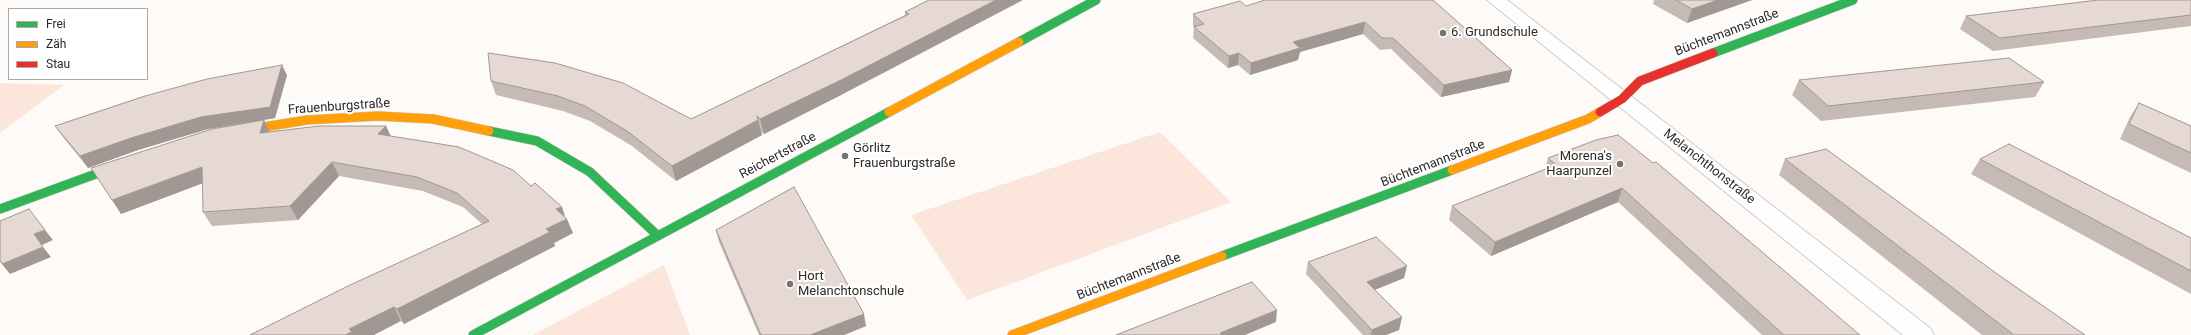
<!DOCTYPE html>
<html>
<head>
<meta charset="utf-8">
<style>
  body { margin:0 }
  #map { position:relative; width:2191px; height:335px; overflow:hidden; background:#fdfaf8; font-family:Roboto,sans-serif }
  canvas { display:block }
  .legend { position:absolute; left:8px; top:8px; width:140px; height:72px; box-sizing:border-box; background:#fff; border:1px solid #aba9a9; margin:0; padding:5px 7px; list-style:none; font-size:12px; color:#2d2927 }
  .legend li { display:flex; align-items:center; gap:8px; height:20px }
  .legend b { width:20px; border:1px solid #aba9a9 }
</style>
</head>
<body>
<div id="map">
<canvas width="2191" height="335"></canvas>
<ul class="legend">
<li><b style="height:5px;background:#30b455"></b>Frei</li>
<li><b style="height:5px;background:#ff9f0a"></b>Zäh</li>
<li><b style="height:5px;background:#e5322d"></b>Stau</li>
</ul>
</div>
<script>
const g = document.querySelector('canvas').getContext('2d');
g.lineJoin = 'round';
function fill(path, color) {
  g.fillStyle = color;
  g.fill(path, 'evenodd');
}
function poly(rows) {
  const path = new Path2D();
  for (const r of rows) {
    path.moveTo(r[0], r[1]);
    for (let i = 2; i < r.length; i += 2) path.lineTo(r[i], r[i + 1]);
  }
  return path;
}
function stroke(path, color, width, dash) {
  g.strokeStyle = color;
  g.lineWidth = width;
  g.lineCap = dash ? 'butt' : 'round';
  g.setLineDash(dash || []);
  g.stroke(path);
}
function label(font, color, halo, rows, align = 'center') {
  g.font = font + ' Roboto,sans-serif';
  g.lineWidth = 4;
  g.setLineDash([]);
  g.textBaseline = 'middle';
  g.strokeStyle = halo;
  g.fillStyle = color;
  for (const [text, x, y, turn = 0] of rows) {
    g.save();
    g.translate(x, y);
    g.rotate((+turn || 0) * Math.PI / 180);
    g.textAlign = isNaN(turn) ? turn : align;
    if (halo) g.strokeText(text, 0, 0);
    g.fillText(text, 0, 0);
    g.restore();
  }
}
fill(poly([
  [0,83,64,85,0,133],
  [1160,132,1231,202,967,300,911,215],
  [664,265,690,335,533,335]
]), '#fce6dc');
const street = poly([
  [1487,0,1507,0,1930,328,1934,335,1903,335,1487,0]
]);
const fast = poly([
  [1019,42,1096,0],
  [1713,53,1853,0],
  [489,131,537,141,590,172,657,235],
  [0,209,123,164],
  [1222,256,1452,170],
  [473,335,889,112]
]);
const slow = poly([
  [889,112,1019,42],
  [239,131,307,120,378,116,433,119,489,131],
  [1452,170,1588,119,1600,112],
  [1012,335,1222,256]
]);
const jam = poly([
  [1600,112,1622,99,1640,81,1713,53]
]);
stroke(street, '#cfccca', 2);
stroke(fast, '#cfccca', 10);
stroke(slow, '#cfccca', 10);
stroke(jam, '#cfccca', 10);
fill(street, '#fffefe');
stroke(fast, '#30b455', 9);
stroke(slow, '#ff9f0a', 9);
stroke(jam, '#e5322d', 9);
fill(poly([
  [929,0,843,94,764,134,761,132,762,135,676,181,632,146,590,121,563,111,496,95,491,81,691,119,905,15,905,12],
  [1433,0,1512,70,1509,82,1441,97,1391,49,1380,50,1363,34,1300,52,1298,60,1250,75,1238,65,1228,68,1193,38,1194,27,1193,26,1193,14,1246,6],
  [1654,0,1752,0,1687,23,1653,4],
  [2191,0,2191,26,1993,51,1960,29,1966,16],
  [287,75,275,118,208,129,138,150,88,168,63,137,55,126],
  [1799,80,2044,82,2035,97,1821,121,1792,95],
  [2139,103,2191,126,2191,173,2120,139,2130,117],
  [386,126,391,136,531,186,562,207,565,217,573,233,554,243,555,246,404,324,401,321,250,335,482,224,463,207,423,191,339,176,298,220,212,226,203,212,203,183,121,214,270,132],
  [1596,140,1860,335,1762,335,1618,202,1491,256,1449,220,1452,206,1545,169,1548,158],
  [1785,159,2000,276,2085,335,1982,335,1779,175],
  [1980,159,2191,238,2191,294,1971,174],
  [716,230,866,326,844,335,759,335,719,242],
  [1308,262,1404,278,1375,290,1402,317,1399,330,1386,335,1363,335,1306,274]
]), '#c6bab5');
fill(poly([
  [996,0,1023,0,843,94,764,134,760,119],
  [1718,0,1752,0,1687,23,1692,9],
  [1365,22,1363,34,1300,52,1298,60,1250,75,1251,63,1293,42],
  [1239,53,1238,65,1228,68,1229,56],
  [282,65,287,75,275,118,208,129,138,150,88,168,80,156],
  [1512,70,1509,82,1441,97,1444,85],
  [264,120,271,134,260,133],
  [758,120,762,135,676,181,672,166],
  [386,126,392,140,378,134],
  [332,162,339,176,298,220,290,206],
  [202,167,211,180,121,214,112,200],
  [1622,188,1618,202,1491,256,1495,242],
  [562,207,566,220,567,219,573,233,554,243,555,246,404,324,397,309,546,229,556,209],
  [45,230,53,240,42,245,34,234],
  [43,247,51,257,10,274,2,264],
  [1407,266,1404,278,1364,294,1367,282],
  [394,307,401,321,374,335,345,335,349,329],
  [1277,310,1276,322,1245,335,1220,335,1220,333],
  [864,314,866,326,844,335,810,335],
  [1402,317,1399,330,1386,335,1371,335,1372,330]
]), '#a19793');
const building = poly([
  [929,0,996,0,841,80,760,119,757,116,758,120,672,166,627,131,585,106,558,96,491,81,488,53,555,63,623,83,691,119,909,14,905,12,929,0],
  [1265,0,1433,0,1512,70,1444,85,1393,38,1382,38,1365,22,1293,42,1300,48,1251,63,1239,53,1229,56,1194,27,1204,24,1193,14,1240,1,1246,6,1265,0],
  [1676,0,1718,0,1692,9,1676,0],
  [2098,0,2191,0,2191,15,2000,38,1966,16,2098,0],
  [2009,58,2044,82,1828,106,1799,80,2009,58],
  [282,65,270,107,201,117,131,138,80,156,55,126,145,96,207,79,282,65],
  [2139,103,2191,126,2191,153,2129,124,2139,103],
  [264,120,260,133,319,126,386,126,378,134,459,147,513,170,531,186,535,183,562,207,556,209,567,219,546,229,550,232,478,268,397,309,394,307,349,329,352,332,345,335,250,335,348,286,489,221,457,193,417,177,332,162,290,206,203,212,202,167,112,200,91,168,212,129,264,120],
  [1618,135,1653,163,1656,162,1860,335,1784,335,1622,188,1495,242,1452,206,1556,165,1548,158,1596,140,1618,135],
  [2009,144,2191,238,2191,271,1980,159,2009,144],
  [1826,149,2000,276,2085,335,2014,335,1785,159,1826,149],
  [794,187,864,314,810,335,761,335,716,230,794,187],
  [29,209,45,230,34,234,43,247,2,264,0,260,0,221,29,209],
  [1376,237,1407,266,1367,282,1402,317,1372,330,1308,262,1376,237],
  [1252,282,1277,310,1220,333,1222,335,1116,335,1252,282]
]);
fill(building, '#e6d8d2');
stroke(building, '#a19793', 1);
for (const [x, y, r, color] of [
  [1443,33,4,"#767270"],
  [845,156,4,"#767270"],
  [1620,164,4,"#767270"],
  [790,284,4,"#767270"]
]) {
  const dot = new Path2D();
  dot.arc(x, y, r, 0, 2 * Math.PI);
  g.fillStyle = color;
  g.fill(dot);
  stroke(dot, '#fff', 1.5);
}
label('13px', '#2d2927', '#fff', [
  ["6. Grundschule",1451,33],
  ["Görlitz",853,149],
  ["Frauenburgstraße",853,164],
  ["Morena's",1612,157,"right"],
  ["Haarpunzel",1612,172,"right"],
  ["Hort",798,277],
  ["Melanchtonschule",798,292]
], 'left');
label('13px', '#2d2927', '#fff', [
  ["Büchtemannstraße",1727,33,-21],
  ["Frauenburgstraße",339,107,-4],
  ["Reichertstraße",778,156,-28],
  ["Büchtemannstraße",1433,164,-21],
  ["Melanchthonstraße",1709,167,38],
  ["Büchtemannstraße",1129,277,-21]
]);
</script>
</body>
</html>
